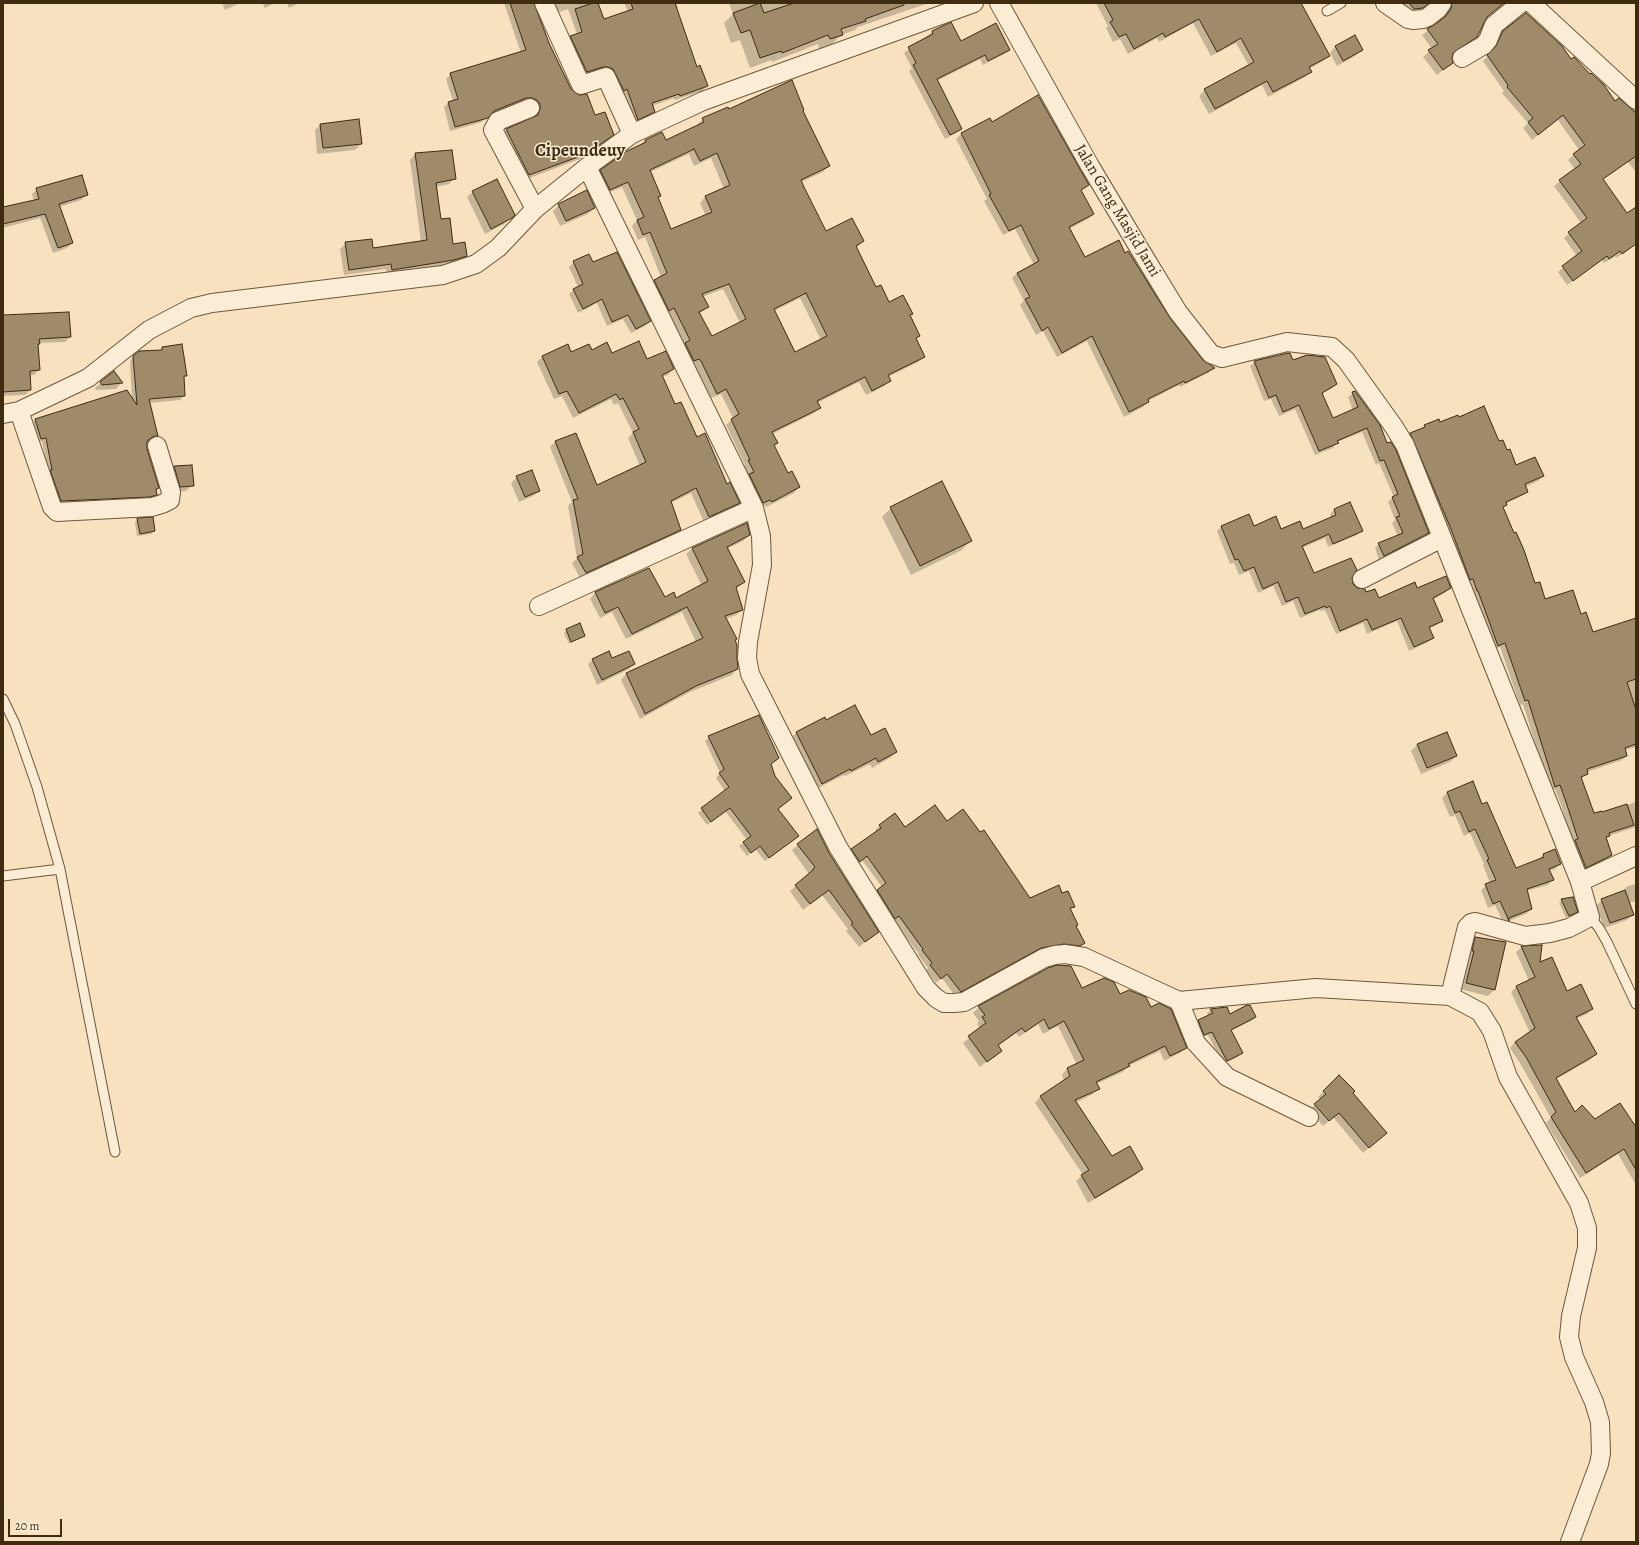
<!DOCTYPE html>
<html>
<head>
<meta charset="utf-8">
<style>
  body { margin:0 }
  #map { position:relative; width:1639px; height:1545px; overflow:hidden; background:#f8e1be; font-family:Alegreya,serif }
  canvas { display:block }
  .frame { position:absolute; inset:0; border:4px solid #3e2b10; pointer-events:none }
  .scale { position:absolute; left:8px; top:1519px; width:54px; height:18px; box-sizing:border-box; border:2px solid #3e2b10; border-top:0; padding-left:5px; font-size:12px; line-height:14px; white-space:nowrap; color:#3e2b10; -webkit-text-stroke:3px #faecd5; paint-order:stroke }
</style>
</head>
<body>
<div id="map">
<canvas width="1639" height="1545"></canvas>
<div class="frame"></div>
<div class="scale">20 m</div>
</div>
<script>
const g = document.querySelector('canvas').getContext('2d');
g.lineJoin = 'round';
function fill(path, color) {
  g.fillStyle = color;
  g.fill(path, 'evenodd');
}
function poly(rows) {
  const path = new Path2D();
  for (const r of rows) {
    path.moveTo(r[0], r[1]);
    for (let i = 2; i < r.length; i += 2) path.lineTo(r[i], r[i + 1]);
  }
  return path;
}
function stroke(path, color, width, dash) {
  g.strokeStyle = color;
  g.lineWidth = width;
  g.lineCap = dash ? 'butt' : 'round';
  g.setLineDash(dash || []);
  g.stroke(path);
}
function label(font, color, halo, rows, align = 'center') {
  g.font = font + ' Alegreya,serif';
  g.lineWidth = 3;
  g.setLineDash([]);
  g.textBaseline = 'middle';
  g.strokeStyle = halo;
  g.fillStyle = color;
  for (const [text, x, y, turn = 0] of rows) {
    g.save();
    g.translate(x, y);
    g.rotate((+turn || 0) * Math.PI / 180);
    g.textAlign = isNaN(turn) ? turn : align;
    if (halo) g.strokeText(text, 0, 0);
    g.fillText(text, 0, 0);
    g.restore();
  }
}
fill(poly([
  [222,3,240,3,225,10],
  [262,3,275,3,265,8],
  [287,3,299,3,289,8],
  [504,3,533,3,533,8,571,90,594,117,607,139,580,159,524,180,501,135,506,130,535,117,535,110,520,103,488,116,482,122,450,131,444,107,449,102,453,101,446,79,451,74,521,53],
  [547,3,589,3,590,5,597,3,604,20,628,12,624,3,676,3,678,8,676,9,696,68,707,86,702,91,675,100,674,98,652,106,654,112,649,117,633,124,622,94,582,77,566,42,571,37,577,34,568,9,553,14],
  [729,3,929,3,858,27,855,30,841,35,832,44,819,49,818,44,772,62,771,60,750,68,740,40,731,43,724,23,733,14],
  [1096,3,1300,3,1329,55,1323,61,1309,69,1310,72,1305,77,1268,97,1262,85,1209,114,1199,96,1205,90,1249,66,1236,43,1211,56,1193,23,1159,42,1157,38,1128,54,1120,39,1113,42,1106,28,1108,26],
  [1402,3,1427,3,1416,13,1397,8],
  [1445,3,1504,3,1485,18,1476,36,1470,43,1451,55,1452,63,1437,75,1423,57,1432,49,1422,35,1442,20,1447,11],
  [951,24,960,42,1009,50,1004,54,983,65,980,59,937,81,961,128,956,133,945,139,909,71,912,68,904,53,932,32],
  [1503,32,1571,60,1615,102,1636,111,1636,172,1628,162,1602,180,1627,214,1636,208,1636,244,1616,258,1615,256,1604,263,1602,260,1567,285,1558,272,1577,256,1564,238,1581,223,1554,186,1575,169,1568,160,1579,150,1558,120,1532,140,1523,128,1528,123,1502,93,1504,91,1483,61,1491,53,1498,38],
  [1354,37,1361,50,1355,56,1337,66,1330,53,1335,47],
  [728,108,728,110,802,111,828,166,823,172,801,182,825,232,863,241,856,248,876,288,889,303,911,314,909,316,919,336,915,340,924,357,918,362,888,377,890,380,884,386,866,395,859,382,817,403,820,407,814,413,772,434,776,443,774,446,788,475,799,487,794,493,766,507,765,505,758,508,743,467,745,465,726,425,733,418,721,394,711,398,695,366,680,349,684,345,669,313,664,316,649,286,655,281,661,277,645,237,638,240,632,226,637,220,622,187,604,195,595,177,601,171,640,146,645,140,665,141,698,126,697,125,703,119],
  [689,154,694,166,711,158,724,189,705,197,700,203,706,216,671,231,657,198,660,196,650,172],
  [723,289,740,323,711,337,699,314,708,307,702,297],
  [800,298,821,340,794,354,774,311],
  [989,119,991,123,1088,185,1081,191,1093,214,1088,219,1069,229,1085,259,1125,254,1169,319,1202,361,1213,368,1208,373,1180,387,1179,385,1148,401,1143,407,1124,417,1087,341,1057,357,1043,331,1036,335,1020,305,1024,301,1012,278,1017,273,1034,265,1015,229,1003,235,984,201,987,199,956,139,961,134],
  [321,124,361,144,355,150,317,154,315,130],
  [415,154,455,178,449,184,435,187,440,220,452,245,466,255,461,261,448,265,387,275,386,269,344,275,340,249,346,243,372,249,421,242,410,160],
  [37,189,87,195,81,200,59,207,72,243,67,248,53,253,40,218,3,228,3,208,34,201,32,194],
  [473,192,513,215,504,224,485,234,467,197],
  [559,205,594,208,588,214,560,226,553,211],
  [574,262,592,263,650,321,645,326,631,333,623,319,607,326,597,303,578,313,569,294,578,287,569,267],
  [3,316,70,337,65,342,38,343,37,345,39,370,34,375,29,375,30,390,25,395,3,396],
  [162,348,186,375,183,378,184,396,180,400,149,403,157,435,153,440,146,442,146,449,158,488,155,491,156,494,151,498,57,505,48,473,42,441,37,443,31,424,35,420,132,400,130,361,134,356,159,351],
  [591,351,647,361,673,369,668,375,662,377,674,406,739,503,733,508,704,522,691,493,671,503,680,530,674,535,580,578,572,563,577,558,568,506,572,502,550,447,555,442,596,486,640,466,628,438,633,433,618,403,614,405,611,399,573,418,562,396,554,399,537,362,543,356],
  [1255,362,1293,362,1336,384,1331,389,1321,394,1332,420,1353,411,1348,397,1355,392,1428,533,1423,537,1379,560,1375,548,1379,544,1398,536,1392,523,1395,520,1388,502,1394,497,1379,463,1376,465,1362,432,1337,442,1333,448,1315,455,1295,409,1279,416,1271,399,1264,401,1250,366],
  [114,372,121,383,116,389,96,390,95,388],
  [1440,423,1498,443,1506,451,1516,466,1543,476,1538,481,1525,487,1527,492,1522,496,1505,504,1502,509,1535,584,1545,600,1580,615,1592,634,1636,628,1636,747,1625,750,1626,756,1622,760,1587,772,1587,774,1581,779,1593,815,1601,814,1636,802,1636,827,1608,836,1606,839,1611,855,1607,860,1581,872,1562,807,1555,789,1550,791,1523,704,1520,705,1500,647,1493,650,1406,439,1425,426],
  [174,467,192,485,186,491,175,492,169,473],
  [517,477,539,490,533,496,519,502,511,483],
  [1350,503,1361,531,1357,535,1328,547,1325,538,1302,548,1314,575,1351,578,1352,585,1356,589,1378,599,1417,590,1450,588,1445,593,1432,600,1442,621,1437,625,1429,629,1433,638,1428,642,1409,651,1397,621,1367,634,1363,623,1336,634,1325,610,1321,611,1320,610,1300,618,1293,601,1282,606,1273,586,1258,593,1249,571,1239,575,1234,563,1230,564,1217,531,1221,527,1249,516,1253,527,1281,531,1302,530,1331,518,1330,514,1334,510],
  [891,508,971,540,962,550,911,575,882,517],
  [137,519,154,531,151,534,137,536,135,522],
  [746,524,749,535,743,541,727,549,744,582,736,589,742,610,736,615,726,619,734,641,737,669,732,675,690,692,640,719,621,680,626,674,696,642,682,612,626,639,612,612,600,618,590,599,595,593,648,569,664,598,676,599,702,586,686,554,692,549],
  [567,630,584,636,569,644,564,633],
  [612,659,634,664,629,669,597,685,588,664,593,660],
  [824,718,826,721,870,736,896,752,890,758,872,768,870,764,845,776,844,775,816,789,790,739,796,733],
  [1446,733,1456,756,1450,762,1421,774,1411,751,1417,745],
  [709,737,770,765,777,809,793,840,765,861,755,849,747,856,739,846,747,840,725,811,707,825,698,813,725,791,716,778,720,773,705,741],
  [1472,782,1482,805,1516,869,1538,860,1543,855,1555,850,1560,864,1555,869,1549,871,1552,880,1548,885,1526,891,1531,909,1526,914,1506,922,1504,924,1495,905,1488,908,1481,890,1490,883,1483,865,1484,864,1470,833,1464,836,1455,815,1450,817,1442,798,1447,793],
  [947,822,1030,899,1062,894,1074,906,1070,910,1075,926,1084,943,1079,947,1059,948,1036,952,955,996,942,978,936,983,926,970,928,968,918,955,919,954,873,895,882,887,862,860,855,866,848,854,877,832,875,830,880,826,905,828],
  [798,845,828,853,877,932,859,947,846,931,848,929,822,895,803,910,790,891,809,874,792,850],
  [1636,884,1636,901,1629,903,1633,914,1627,920,1604,928,1596,906,1602,900,1626,891,1625,888,1628,886],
  [1562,900,1576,911,1566,918,1559,903],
  [1476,938,1505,942,1494,990,1488,996,1460,989,1470,944],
  [1522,947,1566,992,1592,1008,1587,1014,1576,1019,1596,1054,1590,1060,1556,1079,1575,1114,1594,1120,1636,1129,1636,1185,1618,1154,1580,1178,1546,1123,1551,1118,1520,1063,1510,1048,1515,1042,1530,1033,1511,992,1517,986,1529,981,1516,952],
  [1048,969,1082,990,1119,996,1150,1008,1186,1048,1180,1053,1164,1061,1160,1051,1128,1066,1123,1072,1096,1084,1098,1089,1093,1094,1075,1103,1112,1157,1142,1169,1136,1175,1088,1203,1076,1181,1083,1175,1035,1103,1040,1097,1064,1081,1062,1075,1067,1069,1077,1065,1058,1026,1043,1034,1038,1024,1019,1037,1016,1033,998,1046,1001,1050,980,1067,963,1043,980,1028,977,1024,979,1021,973,1013,979,1007],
  [1211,1010,1229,1015,1255,1017,1251,1021,1230,1031,1241,1053,1238,1057,1223,1064,1208,1035,1201,1038,1195,1025,1199,1021,1209,1016,1207,1013],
  [1339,1076,1380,1138,1363,1153,1333,1117,1323,1126,1309,1110,1321,1100,1318,1097]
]), '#0003');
const building = poly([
  [510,3,534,3,549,43,571,89,579,95,587,94,595,115,605,112,614,135,586,154,529,175,506,129,538,115,540,109,540,104,537,100,532,98,526,98,494,111,488,118,455,127,448,102,458,99,450,73,526,50,510,3],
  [593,3,598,3,604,19,633,9,631,3,675,3,697,67,700,65,708,86,680,96,679,94,652,103,655,112,638,120,627,89,624,91,613,69,608,67,603,67,587,72,570,36,582,32,575,9,593,3],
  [760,3,764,13,794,3,904,3,904,5,865,19,866,21,841,29,843,35,830,39,828,35,782,53,781,51,760,58,750,30,741,33,733,13,760,3],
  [1104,3,1301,3,1330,56,1309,67,1312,72,1273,92,1267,81,1215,109,1204,89,1254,62,1241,38,1217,52,1199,19,1165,37,1163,33,1134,49,1126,34,1119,37,1110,22,1113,20,1104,3],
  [1409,3,1429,3,1423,8,1414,9,1409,3],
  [1452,3,1504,3,1487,17,1477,37,1453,53,1452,58,1453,63,1443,70,1428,50,1438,44,1427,29,1434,25,1445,17,1451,9,1452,3],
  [1526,13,1562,46,1571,59,1574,57,1590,74,1591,73,1604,85,1615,101,1619,98,1636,113,1636,156,1603,179,1627,213,1636,207,1636,244,1622,254,1620,251,1609,259,1607,256,1573,281,1562,266,1582,251,1568,232,1587,218,1559,180,1581,164,1573,154,1585,145,1563,115,1538,135,1528,122,1533,118,1507,87,1508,85,1487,55,1496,46,1503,31,1526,13],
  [951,22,961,41,996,23,1010,50,988,61,985,55,937,79,962,129,950,135,913,65,916,63,908,47,933,34,932,31,951,22],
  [1355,35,1363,50,1343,61,1335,46,1355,35],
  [792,80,804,110,803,111,830,166,801,180,804,187,826,231,852,218,864,241,856,246,876,287,881,285,889,302,903,295,913,314,910,315,920,336,916,338,925,357,888,375,891,381,872,391,865,377,817,401,821,408,772,432,778,443,774,445,788,473,792,471,800,487,772,502,770,500,763,503,749,474,754,472,748,460,750,460,731,419,739,414,726,389,717,394,701,361,699,359,694,361,685,343,690,340,674,308,669,311,654,280,667,273,650,232,643,235,637,220,644,217,628,182,610,190,600,170,627,151,646,142,645,140,662,132,666,140,704,122,702,118,728,107,729,109,792,80],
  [694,149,700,161,717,153,730,185,705,196,712,212,671,229,658,197,661,196,650,170,694,149],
  [729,284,746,319,712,336,699,312,709,307,702,294,729,284],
  [806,293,827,336,795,352,774,309,806,293],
  [1038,95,1089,185,1081,190,1094,214,1069,227,1085,257,1119,240,1125,253,1128,251,1170,318,1203,360,1215,368,1185,383,1184,381,1148,399,1149,402,1129,412,1092,336,1062,353,1048,327,1042,331,1025,299,1030,297,1017,273,1039,261,1021,225,1009,231,989,195,991,194,961,133,990,118,992,122,1038,95],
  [359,119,362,144,323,148,320,124,359,119],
  [452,150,456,179,436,183,441,219,450,218,453,244,465,242,467,256,454,260,392,270,391,264,349,270,345,242,372,239,373,248,427,240,415,153,452,150],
  [82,175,88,195,59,204,73,243,58,248,45,214,3,224,3,207,39,199,36,188,82,175],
  [497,179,515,215,512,218,491,229,472,191,497,179],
  [587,190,595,208,566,221,558,204,587,190],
  [617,252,651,321,636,329,628,315,612,322,602,299,583,309,573,289,583,284,573,261,589,254,593,262,617,252],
  [69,312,71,337,39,339,40,344,38,344,40,370,30,371,31,390,3,392,3,315,69,312],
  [639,341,647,359,666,351,674,369,662,375,675,404,681,402,697,437,705,433,727,484,730,482,740,503,709,517,696,488,671,501,681,530,586,573,577,557,583,554,573,500,578,499,555,441,576,433,597,485,646,462,633,432,639,429,623,398,620,400,616,394,579,413,567,391,559,394,542,356,568,344,571,352,589,344,592,350,607,342,612,353,639,341],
  [182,344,187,376,184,376,185,396,149,399,158,436,154,436,147,441,147,449,159,488,156,489,157,495,150,497,61,501,50,470,52,470,46,438,41,439,35,419,127,390,137,405,133,356,139,351,162,350,162,347,182,344],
  [1288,353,1290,353,1293,360,1307,355,1325,357,1337,384,1322,393,1333,418,1358,407,1352,392,1355,391,1380,425,1387,443,1391,442,1396,450,1429,533,1384,556,1378,543,1403,533,1396,517,1400,516,1392,497,1398,494,1384,460,1380,461,1367,428,1337,441,1339,443,1319,451,1299,405,1283,412,1276,395,1269,398,1254,361,1288,353],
  [114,371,123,383,102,385,100,382,114,371],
  [1484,406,1499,441,1503,440,1507,450,1510,449,1516,465,1535,457,1544,476,1525,484,1528,492,1506,502,1507,505,1503,507,1514,533,1516,532,1524,550,1535,583,1540,582,1545,599,1573,590,1581,614,1586,612,1593,632,1636,618,1636,679,1627,682,1636,710,1636,744,1625,748,1627,756,1587,769,1588,774,1581,777,1594,813,1602,811,1602,812,1627,804,1634,825,1609,833,1610,836,1606,837,1612,855,1586,868,1575,840,1578,839,1566,802,1560,785,1555,787,1528,700,1525,701,1505,643,1498,646,1478,591,1477,591,1473,579,1470,580,1451,529,1410,433,1425,427,1424,425,1439,419,1440,422,1458,415,1459,417,1484,406],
  [192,465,194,486,180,487,174,466,192,465],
  [532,470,540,491,525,497,516,476,532,470],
  [942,481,972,541,920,566,890,507,942,481],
  [1350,502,1363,531,1333,544,1329,534,1302,546,1314,573,1351,558,1357,570,1352,578,1353,584,1357,588,1365,589,1366,592,1375,589,1379,598,1415,582,1417,588,1446,576,1451,588,1433,598,1443,621,1429,627,1434,638,1414,647,1401,618,1372,630,1367,619,1340,631,1330,606,1326,608,1325,606,1305,614,1298,597,1286,602,1278,582,1263,589,1254,567,1244,571,1238,559,1235,560,1221,526,1249,514,1254,526,1276,516,1281,529,1300,521,1303,529,1336,515,1334,509,1350,502],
  [153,517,155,531,140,534,137,518,153,517],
  [747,523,750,535,727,547,745,582,736,587,743,610,725,616,737,639,735,640,737,645,737,658,738,669,696,686,645,714,626,673,703,638,687,607,632,634,618,607,605,613,595,592,649,568,665,597,674,592,676,598,708,581,692,548,747,523],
  [580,623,585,636,571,642,566,629,580,623],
  [609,651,612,658,629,651,635,664,602,680,592,659,609,651],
  [855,705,871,735,885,728,897,752,878,762,876,758,851,771,850,769,822,784,796,732,825,717,826,720,855,705],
  [759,715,779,758,771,764,775,776,792,798,778,809,799,836,769,858,760,846,751,853,743,842,751,836,730,808,711,822,701,808,729,787,719,773,724,769,708,736,759,715],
  [1447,732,1457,756,1427,768,1417,744,1447,732],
  [1473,781,1482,804,1487,802,1516,868,1544,857,1543,854,1555,849,1561,864,1549,869,1554,880,1527,889,1532,909,1509,918,1509,921,1500,901,1493,904,1485,884,1496,880,1487,860,1489,859,1475,829,1469,832,1460,811,1455,813,1447,792,1473,781],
  [935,805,947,821,963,809,980,832,984,830,1030,898,1059,885,1062,893,1068,891,1075,907,1070,908,1078,925,1076,926,1085,943,1080,946,1064,944,1041,948,961,992,947,974,941,979,930,965,932,963,922,950,923,949,899,916,895,919,877,890,886,883,867,856,860,862,851,849,881,828,879,825,895,813,905,827,935,805],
  [817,829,829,853,879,932,865,942,851,924,853,923,829,890,810,904,795,885,813,870,813,869,815,867,797,844,817,829],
  [1625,890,1634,915,1610,923,1601,899,1625,890],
  [1573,897,1578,912,1569,916,1561,899,1573,897],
  [1475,937,1506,942,1495,990,1466,983,1474,951,1472,951,1475,937],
  [1542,945,1540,962,1552,957,1567,991,1581,984,1593,1009,1576,1017,1597,1054,1556,1078,1575,1112,1582,1105,1595,1119,1620,1103,1636,1127,1636,1170,1624,1149,1586,1173,1551,1117,1556,1112,1526,1057,1515,1042,1535,1028,1516,986,1535,977,1521,946,1542,945],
  [1057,965,1071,966,1082,988,1104,978,1114,982,1120,994,1129,990,1146,997,1151,1007,1159,1003,1171,1009,1187,1048,1170,1056,1165,1046,1128,1064,1130,1066,1096,1082,1100,1089,1075,1100,1112,1156,1130,1146,1143,1169,1095,1198,1081,1175,1089,1170,1040,1096,1070,1076,1067,1068,1084,1060,1064,1021,1049,1029,1044,1019,1025,1032,1022,1028,998,1045,1002,1051,987,1062,968,1036,986,1023,982,1017,985,1015,978,1006,1048,968,1057,965],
  [1247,1005,1250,1005,1256,1017,1231,1030,1243,1053,1227,1061,1212,1032,1204,1035,1198,1020,1213,1013,1210,1009,1227,1007,1230,1014,1247,1005],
  [1339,1075,1355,1091,1353,1093,1387,1133,1369,1148,1339,1113,1329,1121,1314,1104,1326,1094,1323,1091,1339,1075]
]);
fill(building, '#9f8a6a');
stroke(building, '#3e2b10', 1);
const lane = poly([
  [1327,11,1341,3],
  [3,699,15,724,37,787,60,869,115,1152],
  [3,876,60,869],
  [1590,917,1599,928,1607,942,1636,1004]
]);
const street = poly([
  [544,3,581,85,606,77,632,134],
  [999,3,1090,166,1139,248,1178,312,1211,354,1222,358,1287,342,1332,347,1346,360,1394,427,1405,445,1580,882,1590,917,1569,928,1550,933,1525,936,1475,922,1471,923,1467,927,1450,996],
  [1385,3,1408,19,1413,20,1423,19,1428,17,1438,9,1442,3],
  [1531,3,1636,100],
  [1462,58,1484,45,1488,40,1494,25,1521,3],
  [530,108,498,121,493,130,535,209],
  [587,167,754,508,761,536,762,565,748,642,747,658,750,674,838,847,926,988,936,998,944,1003,954,1003,964,1002,1044,958,1055,955,1065,954,1084,957,1179,1001,1316,988,1450,996,1480,1012,1492,1031,1508,1077,1579,1203,1587,1228,1587,1248,1571,1316,1569,1337,1574,1357,1594,1402,1600,1422,1601,1453,1599,1464,1570,1542],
  [19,411,52,507,57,512,152,507,162,504,170,500,171,492,157,446],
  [3,414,19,411,88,378,149,330,191,308,212,303,443,275,476,264,498,248,535,209,587,167,632,134,703,101,974,3],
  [1362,579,1442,538],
  [539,606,754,508],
  [1580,882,1636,856],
  [1179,1001,1196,1043,1227,1077,1309,1117]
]);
stroke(lane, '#6c583c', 11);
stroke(street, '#6c583c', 20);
stroke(lane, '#faecd5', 9);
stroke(street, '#faecd5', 18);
label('16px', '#3e2b10', '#faecd5', [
  ["Jalan Gang Masjid Jami",1117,211,59]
]);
label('bold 18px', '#3e2b10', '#faecd5', [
  ["Cipeundeuy",580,152]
]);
</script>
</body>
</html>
